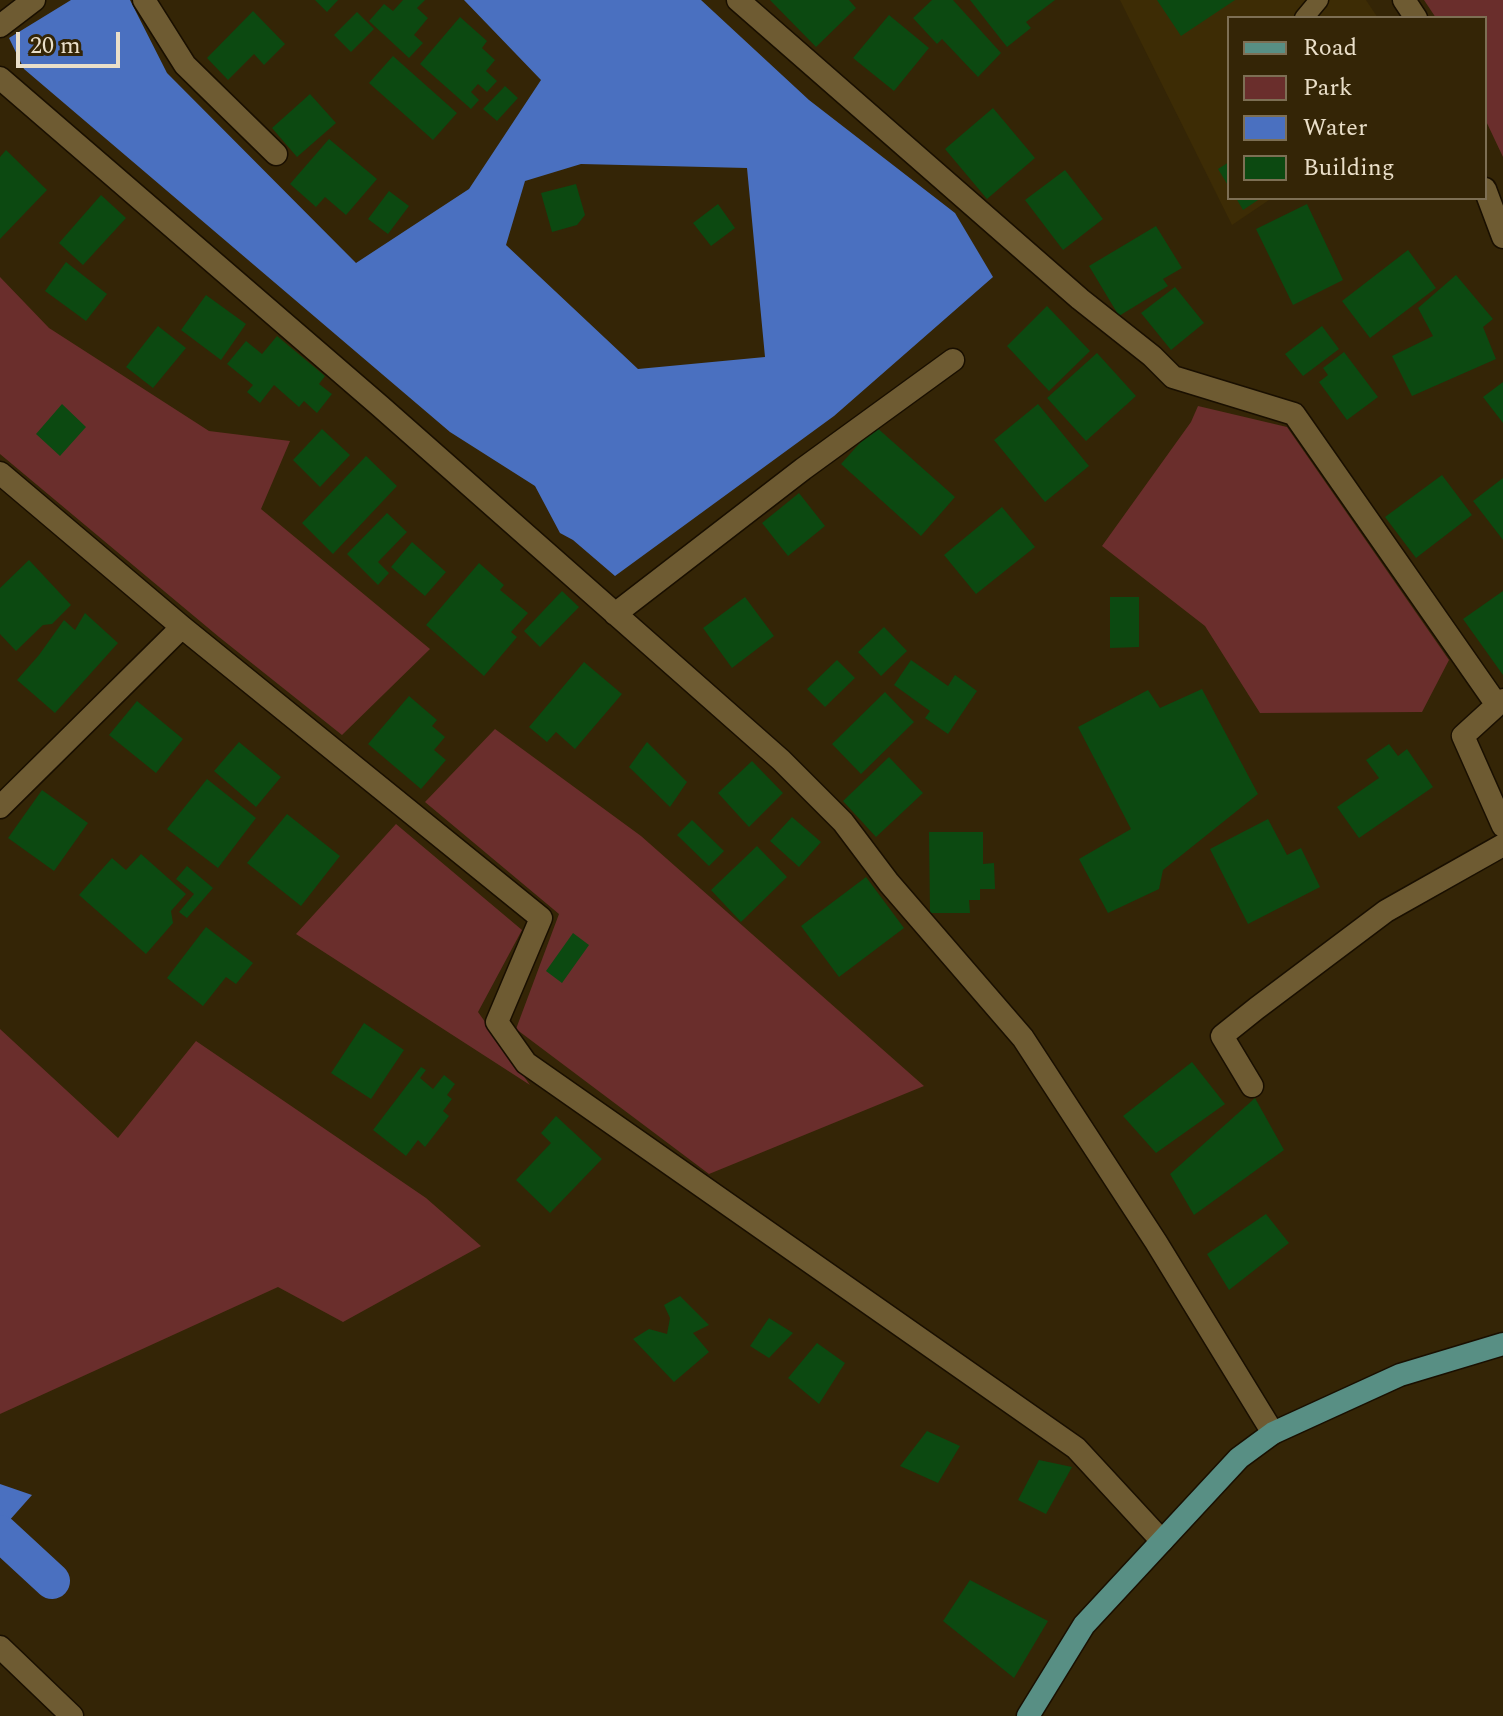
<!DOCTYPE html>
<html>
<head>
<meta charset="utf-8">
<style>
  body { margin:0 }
  #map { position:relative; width:1503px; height:1716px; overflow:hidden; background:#342506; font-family:Spectral,serif }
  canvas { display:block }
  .legend { position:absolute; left:1227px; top:16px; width:260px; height:184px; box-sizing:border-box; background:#342506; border:2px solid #7d6f54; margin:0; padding:10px 14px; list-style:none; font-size:24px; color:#eadfc9 }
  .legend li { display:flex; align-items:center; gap:16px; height:40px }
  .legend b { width:40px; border:2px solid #7d6f54 }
  .scale { position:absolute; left:16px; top:32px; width:104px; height:36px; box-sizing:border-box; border:4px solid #eadfc9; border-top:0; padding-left:10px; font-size:24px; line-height:28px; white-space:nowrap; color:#eadfc9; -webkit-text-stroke:6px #342506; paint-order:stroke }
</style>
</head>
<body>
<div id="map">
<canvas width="1503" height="1716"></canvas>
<ul class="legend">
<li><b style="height:10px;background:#588f84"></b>Road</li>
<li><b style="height:22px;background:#6a2e2c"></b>Park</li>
<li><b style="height:22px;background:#4a70c0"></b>Water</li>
<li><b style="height:22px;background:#0c4911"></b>Building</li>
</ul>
<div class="scale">20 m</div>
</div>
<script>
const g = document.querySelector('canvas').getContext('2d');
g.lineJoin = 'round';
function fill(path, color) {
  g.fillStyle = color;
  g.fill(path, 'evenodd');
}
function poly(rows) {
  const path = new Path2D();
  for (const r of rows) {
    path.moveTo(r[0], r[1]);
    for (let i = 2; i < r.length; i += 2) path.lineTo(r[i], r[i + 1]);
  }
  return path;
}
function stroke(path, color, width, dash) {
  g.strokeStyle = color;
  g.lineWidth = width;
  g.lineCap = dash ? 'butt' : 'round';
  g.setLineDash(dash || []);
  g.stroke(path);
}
fill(poly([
  [1120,0,1366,0,1378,18,1229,18,1229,198,1272,198,1232,225]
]), '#3d2c05');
fill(poly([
  [1424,0,1503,0,1503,157,1485,119,1485,18,1436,18],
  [0,277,49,328,209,431,290,441,261,509,430,649,342,735,219,637,0,454],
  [1198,406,1287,427,1449,660,1422,712,1260,713,1205,626,1102,546,1191,422],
  [495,729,641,836,924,1086,709,1174,516,1029,559,914,425,802],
  [396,824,522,930,478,1012,530,1085,296,934],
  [0,1029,118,1138,196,1041,426,1198,481,1246,343,1322,278,1287,0,1414]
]), '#6a2e2c');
fill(poly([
  [71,0,130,0,167,73,356,263,469,189,541,80,464,0,701,0,809,100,955,213,993,277,834,416,615,576,573,540,560,533,535,486,450,432,24,69,9,38],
  [581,164,747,168,765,357,638,369,506,245,525,181],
  [0,1484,32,1495,0,1531]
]), '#4a70c0');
stroke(poly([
  [0,1533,52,1581]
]), '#4a70c0', 36);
fill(poly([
  [315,0,338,0,327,12],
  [403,0,425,0,417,8,428,18,414,35,423,43,409,58,369,21,384,4,393,11],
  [770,0,849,0,856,8,816,47],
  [932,0,953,0,1001,53,978,77,942,39,937,44,913,18],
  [970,0,1055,0,1026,22,1031,28,1007,47],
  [1157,0,1235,0,1181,36],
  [253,11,285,44,264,65,254,54,228,80,207,58],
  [357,12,374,29,351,52,334,35],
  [889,15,929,48,894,91,853,58],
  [460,17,487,41,482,48,495,60,486,71,497,81,487,92,478,84,471,92,479,100,471,109,420,64],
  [393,56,457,113,433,140,369,83],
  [505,86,518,98,497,121,483,109],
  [310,94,336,123,297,157,272,128],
  [993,108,1035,158,987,199,945,149],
  [329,139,377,179,346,215,325,197,316,207,290,184],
  [6,150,47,190,0,239,0,157],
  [1229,162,1229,187,1218,169],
  [1065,170,1103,219,1063,250,1025,200],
  [576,184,585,215,577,225,552,232,541,193],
  [389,191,409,206,388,234,368,219],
  [101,195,126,218,83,265,59,243],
  [1236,198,1261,198,1243,210],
  [718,204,735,228,711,246,693,223],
  [1307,204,1343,280,1293,305,1256,229],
  [1156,226,1182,268,1163,279,1168,286,1119,316,1089,266],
  [1408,250,1436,288,1370,338,1342,301],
  [66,262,107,294,86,321,45,291],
  [1456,275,1493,319,1483,327,1496,359,1412,396,1392,356,1433,336,1418,308],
  [1175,287,1204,323,1171,350,1141,313],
  [206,295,246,324,221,360,181,330],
  [1047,306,1090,351,1049,391,1007,346],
  [158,326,186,348,153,388,126,367],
  [1322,326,1339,349,1303,376,1285,354],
  [277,336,325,376,319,384,332,394,317,413,304,401,299,407,274,385,260,403,247,392,253,385,227,364,246,341,262,354],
  [1344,352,1378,397,1347,420,1319,382,1328,375,1323,368],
  [1097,353,1136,396,1086,441,1047,398],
  [1503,382,1503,423,1483,397],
  [62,404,86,427,60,456,36,434],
  [1038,404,1089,466,1045,502,994,440],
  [875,426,955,497,921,536,841,464],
  [322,429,350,455,320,487,293,460],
  [366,456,397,486,333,554,302,523],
  [1442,475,1472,515,1416,558,1385,517],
  [1503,478,1503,540,1473,501],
  [799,493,825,526,788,556,762,523],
  [1002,507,1035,547,976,594,944,555],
  [387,513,407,532,378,562,389,573,378,585,347,554],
  [412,542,446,572,425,596,391,567],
  [29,560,71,605,52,624,43,625,16,651,0,634,0,588],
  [479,563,504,585,500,590,528,613,511,632,517,637,484,676,426,625],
  [562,591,579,607,540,647,524,631],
  [1503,591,1503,675,1463,619],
  [745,597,774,636,732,668,703,628],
  [1110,597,1139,597,1139,647,1110,648],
  [85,613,118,643,55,713,17,680,39,655,64,620,75,630],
  [884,627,907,651,881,676,858,652],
  [837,660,855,678,825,707,807,689],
  [911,660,948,686,955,675,977,691,948,734,925,718,930,711,894,685],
  [584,662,622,694,575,749,556,732,547,742,529,727],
  [1202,689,1258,794,1163,870,1159,889,1108,913,1079,859,1131,829,1078,727,1148,690,1160,708],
  [885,692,914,722,861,774,832,744],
  [409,696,437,720,432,726,445,737,434,750,446,760,421,789,368,744],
  [137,701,183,739,156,773,109,735],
  [239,742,281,777,256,807,214,771],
  [647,742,687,782,670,807,629,767],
  [1389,744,1398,756,1407,749,1433,787,1359,838,1337,807,1379,778,1366,760],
  [889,757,923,793,876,837,843,801],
  [752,761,783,793,749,827,718,793],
  [207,779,256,818,218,868,167,829],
  [42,790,88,823,54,871,8,838],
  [287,814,340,856,301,906,247,863],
  [792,817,821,842,799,867,770,841],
  [1268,819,1287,855,1301,848,1320,887,1248,924,1210,849],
  [692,820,724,851,709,866,677,835],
  [929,832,983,832,983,864,994,863,995,889,980,889,980,900,969,900,970,913,930,913],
  [757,846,787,877,741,922,711,890],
  [141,854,186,894,171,911,173,923,146,954,79,895,112,858,126,870],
  [187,866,213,888,187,918,179,912,194,894,176,879],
  [866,877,904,928,839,977,801,926],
  [206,927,253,963,236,984,226,977,203,1006,167,978],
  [573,933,589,945,562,983,546,971],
  [364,1023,404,1050,371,1099,331,1073],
  [1192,1062,1225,1104,1156,1153,1123,1116],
  [421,1067,426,1070,420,1078,433,1089,444,1075,455,1084,447,1095,452,1099,443,1111,449,1116,425,1147,418,1140,406,1156,373,1130],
  [1255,1098,1284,1150,1194,1215,1170,1174],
  [556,1116,602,1159,550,1213,516,1180,551,1143,541,1133],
  [1266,1214,1289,1243,1229,1290,1207,1254],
  [680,1296,709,1325,693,1333,709,1352,674,1382,633,1339,649,1329,667,1334,670,1318,664,1305],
  [769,1318,793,1333,769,1358,750,1346],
  [817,1343,845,1363,819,1404,788,1378],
  [927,1431,960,1446,938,1483,900,1466],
  [1039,1460,1072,1467,1046,1514,1018,1500],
  [970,1580,1048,1621,1014,1678,943,1621]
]), '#0c4911');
const service = poly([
  [1304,18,1319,0]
]);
const minor = poly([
  [144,0,185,65,276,154],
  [738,0,1080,299,1152,356,1173,377,1294,414,1497,705,1503,700],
  [0,26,34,0],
  [0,78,380,406,781,760,843,822,889,883,1023,1038,1156,1242,1273,1433],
  [0,473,182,627,541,918,497,1022,526,1063,1076,1448,1162,1541],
  [615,614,803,469,953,360],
  [1497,705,1463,736,1503,826],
  [0,807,182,627],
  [1252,1086,1222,1036,1257,1008,1386,911,1503,845],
  [0,1647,72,1716]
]);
const tertiary = poly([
  [1404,0,1416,18],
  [1485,189,1503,237]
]);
const primary = poly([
  [1028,1716,1084,1625,1239,1458,1273,1433,1400,1375,1503,1344]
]);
stroke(service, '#190f00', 21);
stroke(minor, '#190f00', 25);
stroke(tertiary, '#190f00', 25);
stroke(primary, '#190f00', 25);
stroke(service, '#6e5b32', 18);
stroke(minor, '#6e5b32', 22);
stroke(tertiary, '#6e5b32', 22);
stroke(primary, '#588f84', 22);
</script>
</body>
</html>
